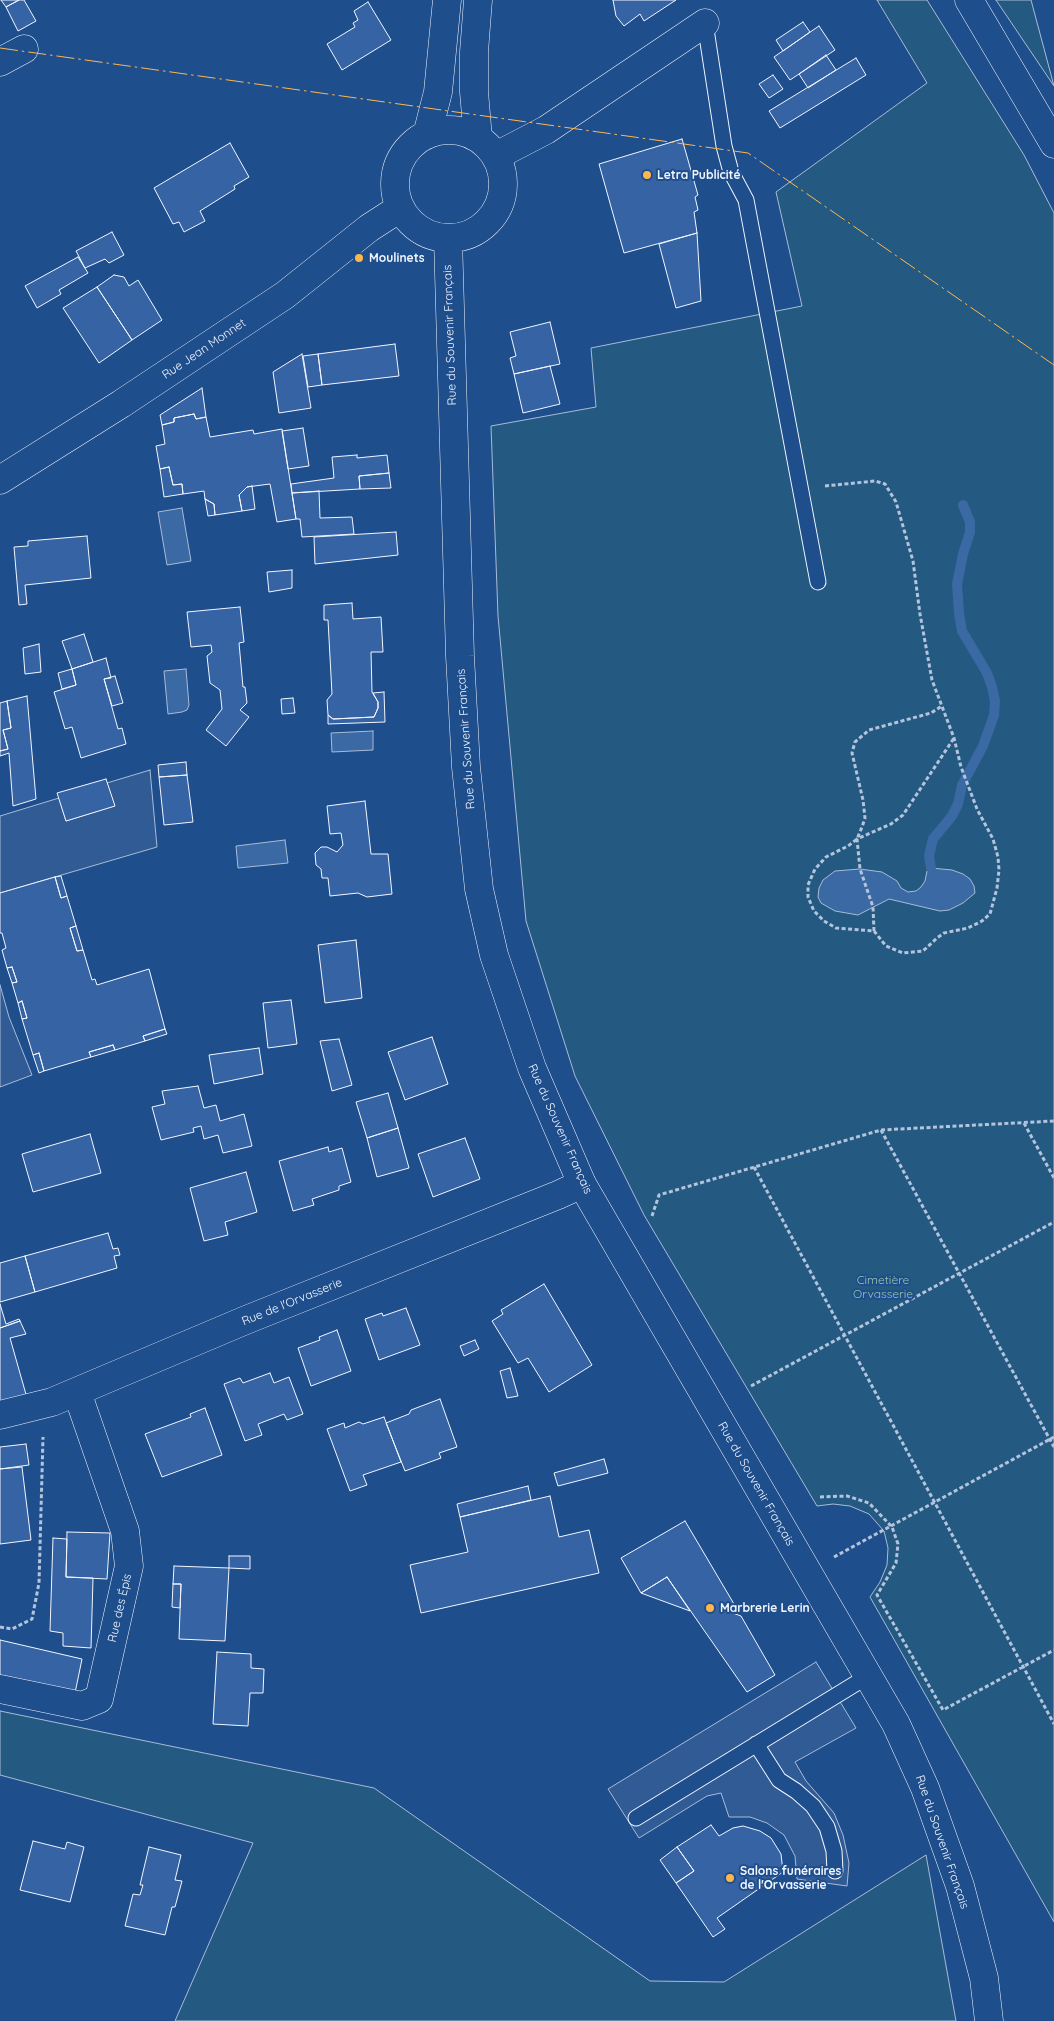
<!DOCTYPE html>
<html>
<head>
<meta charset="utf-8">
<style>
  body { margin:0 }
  canvas { display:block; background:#1f4e8c }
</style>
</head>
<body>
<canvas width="1054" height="2021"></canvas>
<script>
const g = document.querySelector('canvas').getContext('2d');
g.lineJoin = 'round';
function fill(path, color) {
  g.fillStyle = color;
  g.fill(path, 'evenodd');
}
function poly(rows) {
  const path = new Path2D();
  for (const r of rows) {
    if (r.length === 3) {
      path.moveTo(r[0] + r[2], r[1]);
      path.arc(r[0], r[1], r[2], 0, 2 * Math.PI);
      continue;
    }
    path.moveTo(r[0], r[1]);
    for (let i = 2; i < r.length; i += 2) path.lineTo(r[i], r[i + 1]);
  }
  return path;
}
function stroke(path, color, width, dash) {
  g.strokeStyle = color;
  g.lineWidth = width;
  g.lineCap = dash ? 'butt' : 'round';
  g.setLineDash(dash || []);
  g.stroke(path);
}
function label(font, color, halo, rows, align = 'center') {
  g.font = font + ' Quicksand,sans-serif';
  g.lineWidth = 4;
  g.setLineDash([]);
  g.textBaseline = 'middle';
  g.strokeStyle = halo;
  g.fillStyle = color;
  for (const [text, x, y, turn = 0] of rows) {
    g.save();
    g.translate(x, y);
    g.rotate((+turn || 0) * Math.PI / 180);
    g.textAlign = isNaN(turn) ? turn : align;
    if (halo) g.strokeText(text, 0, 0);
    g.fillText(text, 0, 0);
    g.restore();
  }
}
const green = poly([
  [877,0,927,0,1024,155,1054,213,1054,1922,870,1597,880,1582,887,1565,888,1548,884,1531,869,1514,850,1506,833,1504,817,1506,644,1215,575,1076,526,921,498,616,491,426,596,407,591,348,802,306,776,192,927,83,877,0],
  [996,0,1031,0,1054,86,996,0],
  [0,1711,374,1788,650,1981,724,1982,926,1855,956,2021,175,2021,253,1843,0,1775,0,1711]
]);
fill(green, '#245a82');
stroke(green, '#a8bbd7', 1);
const parking = poly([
  [150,770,157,847,0,893,0,816,59,798,66,821,114,806,107,783,150,770],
  [0,985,9,1017,32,1075,0,1087,0,985],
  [816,1662,856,1728,795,1762,806,1781,834,1813,843,1835,849,1863,847,1886,797,1879,795,1856,784,1835,767,1823,750,1817,729,1817,721,1793,707,1796,639,1838,608,1789,816,1662]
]);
fill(parking, '#305b95');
stroke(parking, '#a8bbd7', 1);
const water = poly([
  [182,508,191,561,167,565,158,512,182,508],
  [186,669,189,705,187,710,182,712,168,714,164,671,186,669],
  [373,731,373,750,332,752,331,733,373,731],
  [285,840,288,863,238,868,236,846,285,840],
  [931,868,952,870,963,874,970,879,974,886,975,893,963,903,949,910,940,911,889,899,858,915,835,911,821,903,818,897,819,888,823,880,835,871,860,869,882,872,897,881,901,888,908,892,916,891,921,887,925,881,927,871,931,868]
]);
fill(water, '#3b69a3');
stroke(water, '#a8bbd7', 1);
stroke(poly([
  [931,868,929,856,933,839,952,816,958,804,962,785,983,746,994,715,995,701,992,687,987,673,962,631,959,613,957,584,963,554,970,532,970,522,963,505]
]), '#3b69a3', 10);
const building = poly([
  [1,0,19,0,6,7,1,0],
  [19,0,24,0,36,21,18,31,6,7,19,0],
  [613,0,676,0,644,21,640,14,624,26,616,16,613,0],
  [368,2,391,40,342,70,327,44,355,27,353,23,358,20,354,11,368,2],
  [803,22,810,32,783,51,776,40,803,22],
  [819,26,835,50,790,80,774,57,819,26],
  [826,55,836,70,808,88,799,74,826,55],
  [856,58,866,75,780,128,769,111,856,58],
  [773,75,783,89,769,98,759,84,773,75],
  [682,139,698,195,695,197,698,210,694,212,697,233,624,253,599,164,682,139],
  [230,143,249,177,234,186,235,189,200,211,205,221,184,232,179,222,173,224,154,188,230,143],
  [112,232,124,255,109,263,105,259,85,268,76,251,112,232],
  [697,233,701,301,676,308,659,244,697,233],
  [78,257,88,273,59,290,61,294,37,308,25,286,78,257],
  [114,275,124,277,129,286,138,280,162,320,132,340,97,287,114,275],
  [97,287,132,340,99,363,63,308,97,287],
  [550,322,560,364,514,374,510,358,516,356,510,332,550,322],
  [395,344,399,376,322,385,318,354,395,344],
  [302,354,311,408,279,413,273,372,302,354],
  [318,354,322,385,308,387,303,356,318,354],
  [550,366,560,404,523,413,514,374,550,366],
  [202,388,206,417,196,419,194,414,174,418,174,422,162,425,160,415,202,388],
  [194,414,196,419,206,417,210,437,253,430,254,434,282,429,296,519,277,522,270,484,247,487,239,495,242,511,215,515,214,504,205,499,204,491,183,494,182,484,173,485,169,467,160,469,156,446,165,444,162,425,174,422,174,418,194,414],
  [303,428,309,466,288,469,282,431,303,428],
  [357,455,357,458,387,455,389,473,359,476,360,489,292,493,291,484,334,478,332,457,357,455],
  [169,467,173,485,182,484,183,494,164,497,160,469,169,467],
  [389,473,391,488,360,489,359,476,389,473],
  [252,486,255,509,242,511,239,495,247,487,252,486],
  [319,491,320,518,352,517,354,534,302,537,300,519,296,519,292,493,319,491],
  [205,499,214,504,215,515,208,516,205,499],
  [396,532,398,555,315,564,314,537,396,532],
  [87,536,91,578,25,585,27,604,19,605,14,547,28,546,28,541,87,536],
  [292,570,292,588,269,592,267,572,292,570],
  [352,603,353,619,381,617,383,652,371,652,372,692,378,702,378,708,374,717,333,719,328,715,327,700,332,694,328,620,324,620,324,605,352,603],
  [240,607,244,642,239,643,243,687,245,687,247,703,240,710,249,717,226,746,206,730,222,709,220,690,210,683,207,656,212,652,211,645,191,647,187,612,240,607],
  [84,634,93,662,72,669,62,641,84,634],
  [39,644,41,672,25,674,23,648,39,644],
  [106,658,111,678,104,679,118,729,122,728,126,744,81,758,72,727,65,729,54,692,76,685,72,669,106,658],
  [72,669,76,685,62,689,58,673,72,669],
  [115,676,123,703,112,706,104,679,115,676],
  [384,692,385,722,328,724,328,715,333,719,374,717,378,708,378,702,373,693,384,692],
  [27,696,36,799,13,806,9,753,0,756,0,751,8,749,3,730,11,728,7,701,27,696],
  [293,698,295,713,282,714,281,699,293,698],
  [7,701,11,728,3,730,8,749,0,751,0,703,7,701],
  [186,762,187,775,159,777,158,765,186,762],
  [187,775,193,822,164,825,159,777,187,775],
  [106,779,115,806,66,821,57,793,106,779],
  [365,801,371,854,388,854,392,894,367,897,358,893,330,896,328,878,322,878,321,869,316,865,315,853,321,847,327,847,337,852,343,845,341,833,330,834,327,806,365,801],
  [61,876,67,896,61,898,55,877,61,876],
  [55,877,61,898,67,896,76,926,70,928,77,951,83,950,92,980,95,979,97,985,149,969,165,1029,143,1036,145,1041,115,1050,113,1045,89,1052,91,1057,44,1071,39,1053,33,1055,22,1019,27,1018,22,1001,18,1003,12,983,17,982,12,967,7,968,2,950,6,948,2,933,0,933,0,893,55,877],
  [76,926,83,950,77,951,70,928,76,926],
  [356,940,362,998,325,1003,318,945,356,940],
  [12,967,17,982,12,983,7,968,12,967],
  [291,1000,297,1044,268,1048,263,1003,291,1000],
  [22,1001,27,1018,22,1019,18,1003,22,1001],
  [165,1029,167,1034,145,1041,143,1036,165,1029],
  [432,1037,448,1084,405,1100,388,1052,432,1037],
  [339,1039,352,1085,332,1091,320,1041,339,1039],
  [113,1045,115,1050,91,1057,89,1052,113,1045],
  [259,1048,263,1074,214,1084,209,1055,259,1048],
  [39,1053,44,1071,39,1073,33,1055,39,1053],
  [198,1086,204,1108,216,1105,220,1121,244,1114,252,1146,223,1153,218,1135,204,1139,201,1126,193,1128,194,1132,161,1140,152,1107,165,1104,162,1091,198,1086],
  [388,1093,398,1128,367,1138,356,1102,388,1093],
  [398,1128,409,1168,377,1177,367,1138,398,1128],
  [90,1134,101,1173,33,1192,22,1154,90,1134],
  [465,1138,480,1179,433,1197,418,1154,465,1138],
  [328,1147,329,1152,342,1148,351,1182,339,1186,339,1190,312,1199,314,1205,293,1211,279,1161,328,1147],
  [246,1172,257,1212,225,1222,228,1235,204,1241,190,1188,246,1172],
  [108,1233,113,1249,118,1248,120,1255,114,1256,117,1268,35,1292,25,1256,108,1233],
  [25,1256,35,1292,0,1302,0,1263,25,1256],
  [544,1284,592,1365,549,1392,528,1358,518,1363,492,1321,503,1314,501,1310,544,1284],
  [0,1304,6,1324,19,1319,20,1321,0,1328,0,1304],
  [406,1308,420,1345,379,1360,365,1319,382,1313,383,1316,406,1308],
  [20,1321,26,1334,10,1338,27,1398,0,1405,0,1328,20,1321],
  [337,1330,351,1371,311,1386,298,1348,320,1340,319,1337,337,1330],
  [475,1340,479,1349,464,1356,460,1346,475,1340],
  [510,1368,518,1396,507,1398,500,1371,510,1368],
  [270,1373,274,1383,289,1377,303,1414,287,1420,284,1414,258,1424,262,1435,245,1441,224,1384,240,1378,243,1383,270,1373],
  [440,1399,457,1447,439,1453,441,1458,405,1471,386,1423,409,1414,411,1410,440,1399],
  [205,1408,222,1455,162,1477,145,1434,191,1417,190,1414,205,1408],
  [384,1417,401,1462,363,1475,367,1485,350,1491,327,1429,344,1423,345,1428,359,1422,363,1424,384,1417],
  [26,1444,29,1465,0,1469,0,1447,26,1444],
  [604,1459,608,1473,558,1486,554,1473,604,1459],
  [22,1467,31,1540,0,1544,0,1469,22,1467],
  [528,1486,531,1500,460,1517,457,1504,528,1486],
  [550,1496,559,1537,589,1530,599,1573,421,1613,410,1565,468,1552,460,1517,550,1496],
  [685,1521,734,1604,730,1612,741,1616,775,1675,747,1692,667,1577,641,1593,621,1558,685,1521],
  [67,1532,110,1533,107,1579,66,1577,67,1532],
  [53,1538,67,1539,66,1577,93,1578,91,1648,63,1646,63,1633,50,1631,53,1538],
  [229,1556,250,1556,250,1569,229,1568,229,1556],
  [174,1566,229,1568,225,1641,179,1639,181,1584,173,1584,174,1566],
  [667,1577,690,1611,641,1593,667,1577],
  [173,1584,181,1584,180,1608,172,1607,173,1584],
  [0,1640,82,1659,75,1693,0,1677,0,1640],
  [217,1652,251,1654,251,1668,264,1669,263,1693,250,1693,248,1726,213,1724,217,1652],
  [711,1825,719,1836,733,1828,743,1826,760,1831,771,1838,781,1854,783,1872,717,1918,725,1929,713,1937,676,1883,694,1871,677,1847,711,1825],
  [33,1841,65,1849,67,1842,84,1847,70,1902,20,1890,33,1841],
  [149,1847,181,1855,175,1880,182,1881,175,1907,172,1907,165,1935,125,1926,133,1894,140,1895,143,1885,140,1885,143,1872,149,1847],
  [677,1847,694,1871,676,1883,660,1860,677,1847]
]);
fill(building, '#3563a3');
stroke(building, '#f2f6ff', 1);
const service = poly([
  [705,23,724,146,731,172,746,200,818,582],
  [756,1744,779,1780,796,1791,813,1806,827,1827,834,1851,835,1871],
  [636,1818,868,1676]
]);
const minor = poly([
  [0,62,24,49],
  [496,156,546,130,705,23],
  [0,1415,52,1402,246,1320,558,1195,582,1184],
  [0,1689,82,1706,99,1699,129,1566,125,1531,77,1392]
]);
const tertiary = poly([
  [449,184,54],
  [427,135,438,92,447,0],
  [478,138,474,92,474,52,478,0],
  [448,238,460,656,466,767,479,889,494,955,532,1068,582,1184,896,1724,925,1788,960,1886,984,1978,989,2021],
  [0,480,121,404,285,295,369,228,400,208]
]);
const trunk = poly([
  [969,0,1054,144]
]);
stroke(service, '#f2f6ff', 17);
stroke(minor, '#f2f6ff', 29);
stroke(tertiary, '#f2f6ff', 29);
stroke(trunk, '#f2f6ff', 29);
stroke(poly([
  [825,486,875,481,885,484,896,502,913,561,920,614,932,680,954,738,961,767,977,809,993,839,998,857,999,870,997,888,990,914,982,921,968,928,944,933,937,938,923,951,903,953,886,946,874,931,836,928,824,921,814,911,808,897,808,885,815,869,826,857,848,846,857,839,862,827,865,818,863,800,852,753,855,742,869,730,931,713,942,706],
  [874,931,873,907,860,869,857,839,891,824,903,815,954,738],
  [1024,1123,1054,1178],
  [881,1130,1054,1447],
  [754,1167,1054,1724],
  [652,1216,659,1195,881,1130,1054,1121],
  [751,1386,1054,1222],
  [820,1497,847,1496,869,1503,892,1527,898,1544,896,1563,877,1595,943,1710,1054,1650],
  [834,1557,1054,1437],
  [0,1627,12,1629,32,1619,39,1583,43,1437]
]), '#b3c4dc', 3, [4, 2.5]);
stroke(service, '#1f4e8c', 15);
stroke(minor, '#1f4e8c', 28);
stroke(tertiary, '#1f4e8c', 28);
stroke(trunk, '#1f4e8c', 28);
stroke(poly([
  [0,48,748,153,1054,365]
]), '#ffb74d', 1, [18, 4, 2.5, 4]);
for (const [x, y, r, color] of [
  [647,175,5,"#ffb74d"],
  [359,258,5,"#ffb74d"],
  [710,1608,5,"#ffb74d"],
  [730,1878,5,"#ffb74d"]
]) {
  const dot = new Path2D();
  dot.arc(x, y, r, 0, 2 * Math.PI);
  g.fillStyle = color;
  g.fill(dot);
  stroke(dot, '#1f4e8c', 2);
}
label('bold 12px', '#f2f6ff', '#1f4e8c', [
  ["Letra Publicité",657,175],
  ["Moulinets",369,258],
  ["Marbrerie Lerin",720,1608],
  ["Salons funéraires",740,1871],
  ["de l'Orvasserie",740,1885]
], 'left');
label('12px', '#f2f6ff', '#1f4e8c', [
  ["Rue du Souvenir Français",450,335,-92],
  ["Rue Jean Monnet",204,349,-34],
  ["Rue du Souvenir Français",466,739,-94],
  ["Rue du Souvenir Français",560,1129,66],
  ["Rue de l'Orvasserie",292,1302,-22],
  ["Rue du Souvenir Français",756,1484,60],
  ["Rue des Épis",120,1608,-77],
  ["Rue du Souvenir Français",942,1842,71]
]);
label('12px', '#97c8a6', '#1f4e8c', [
  ["Cimetière",883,1280],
  ["Orvasserie",883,1294]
]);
</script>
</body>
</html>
